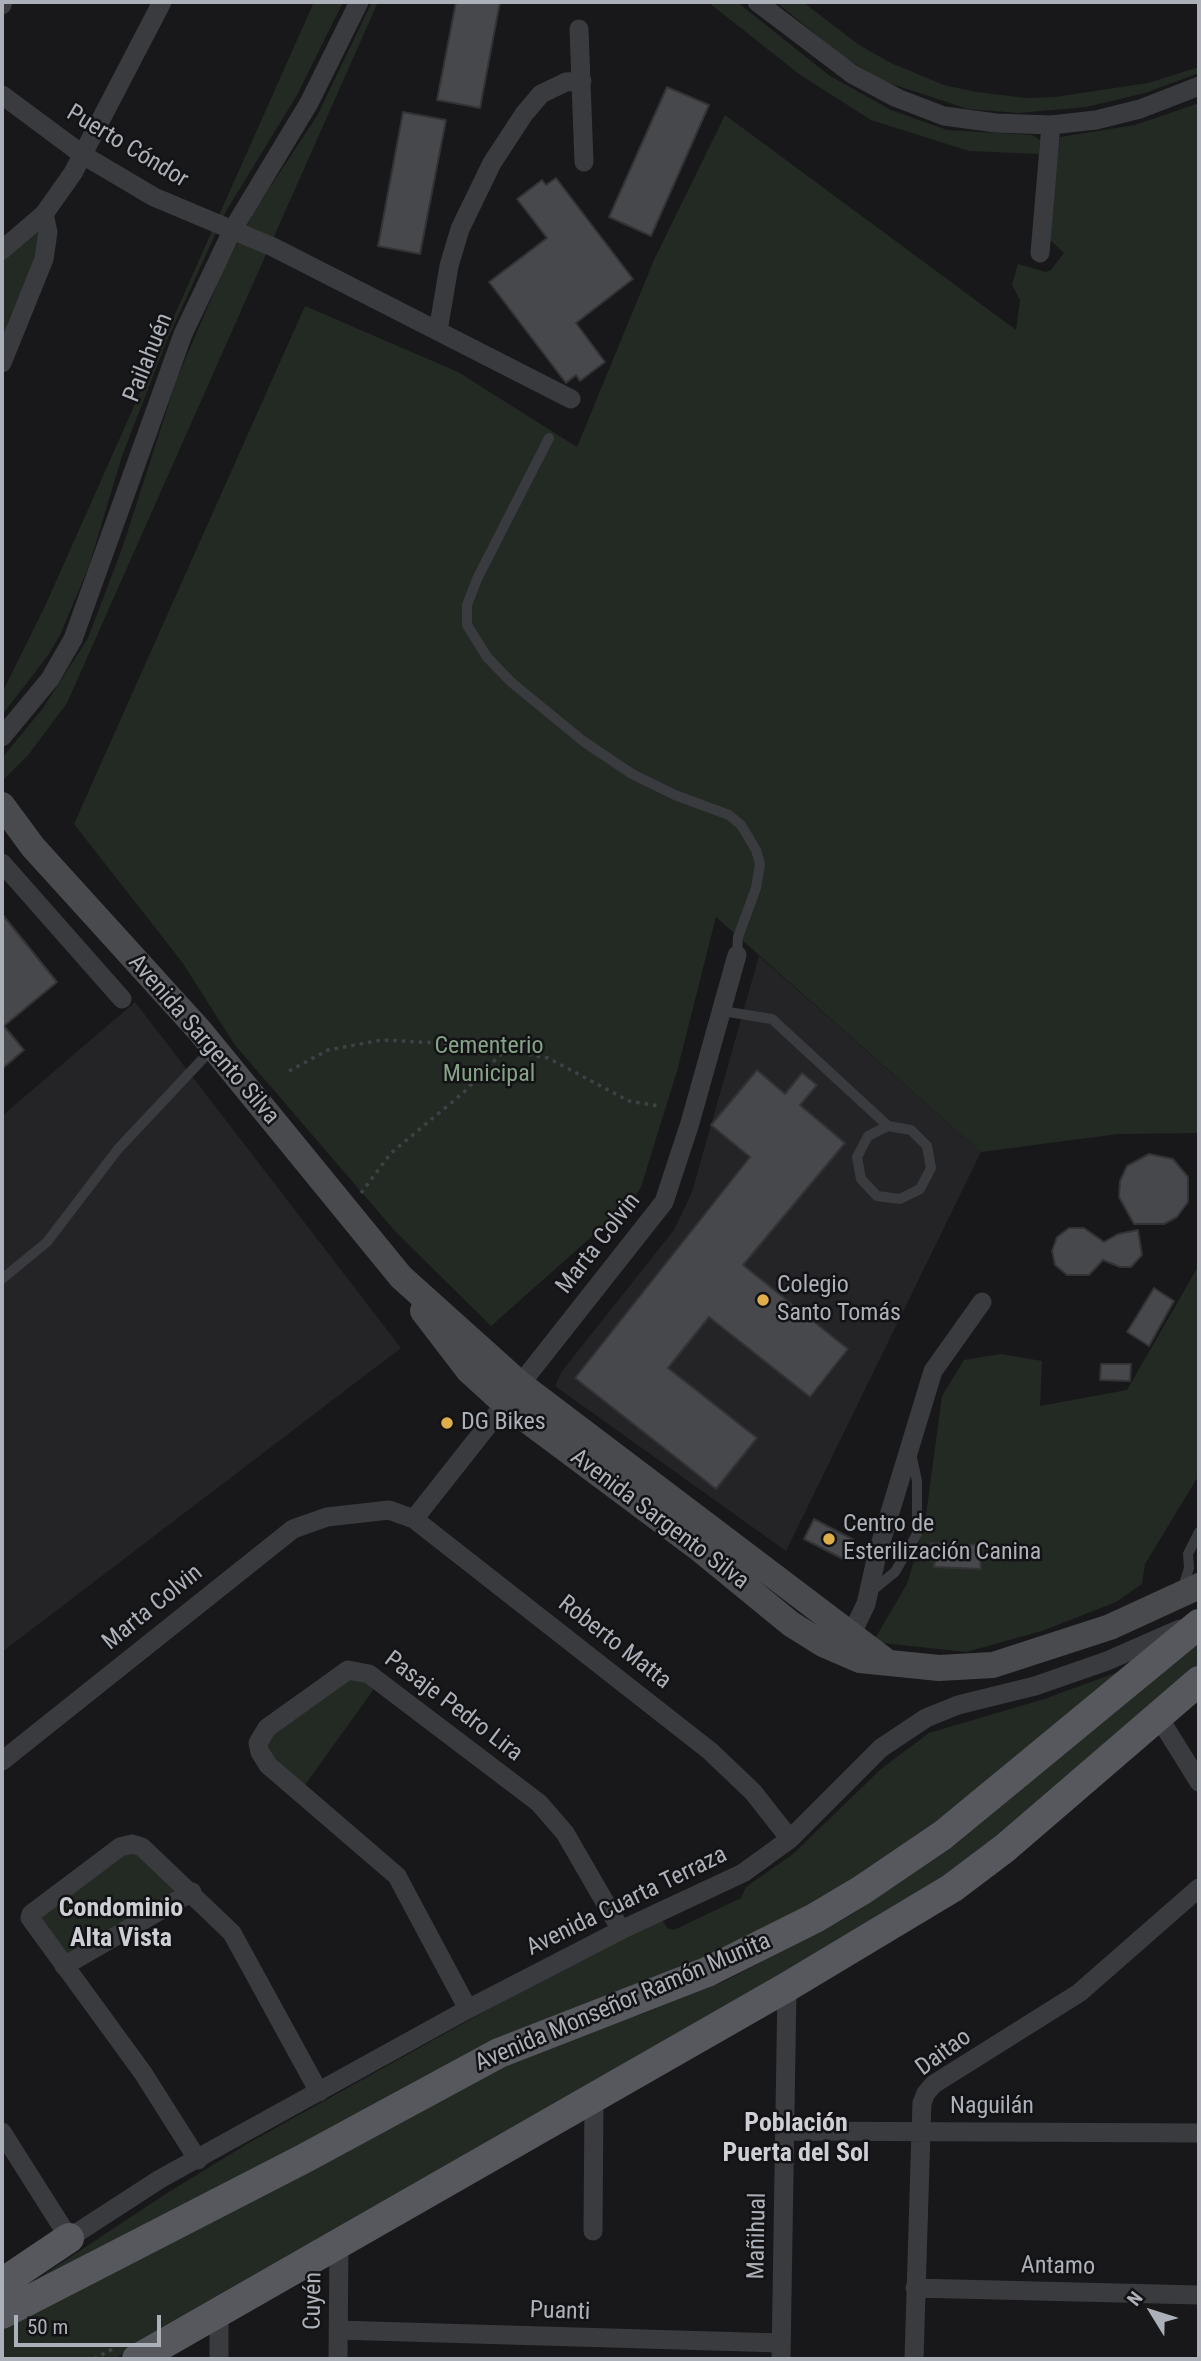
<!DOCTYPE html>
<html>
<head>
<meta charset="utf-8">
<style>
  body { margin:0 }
  #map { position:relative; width:1201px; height:2361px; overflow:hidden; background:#18181a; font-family:"Roboto Condensed",sans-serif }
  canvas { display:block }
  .frame { position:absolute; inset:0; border:4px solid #acb0b8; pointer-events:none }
  .north { position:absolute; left:1117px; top:2277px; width:70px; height:70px; -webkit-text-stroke:5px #131315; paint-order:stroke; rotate:308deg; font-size:19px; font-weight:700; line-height:28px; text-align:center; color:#acb0b8 }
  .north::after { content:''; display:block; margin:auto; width:24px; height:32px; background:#acb0b8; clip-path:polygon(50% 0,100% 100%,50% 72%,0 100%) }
  .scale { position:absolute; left:14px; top:2315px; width:147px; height:32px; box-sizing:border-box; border:4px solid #acb0b8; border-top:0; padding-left:9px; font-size:21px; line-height:24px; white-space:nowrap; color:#acb0b8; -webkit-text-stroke:5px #131315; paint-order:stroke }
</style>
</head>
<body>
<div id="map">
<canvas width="1201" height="2361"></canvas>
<div class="frame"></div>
<div class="north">N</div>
<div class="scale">50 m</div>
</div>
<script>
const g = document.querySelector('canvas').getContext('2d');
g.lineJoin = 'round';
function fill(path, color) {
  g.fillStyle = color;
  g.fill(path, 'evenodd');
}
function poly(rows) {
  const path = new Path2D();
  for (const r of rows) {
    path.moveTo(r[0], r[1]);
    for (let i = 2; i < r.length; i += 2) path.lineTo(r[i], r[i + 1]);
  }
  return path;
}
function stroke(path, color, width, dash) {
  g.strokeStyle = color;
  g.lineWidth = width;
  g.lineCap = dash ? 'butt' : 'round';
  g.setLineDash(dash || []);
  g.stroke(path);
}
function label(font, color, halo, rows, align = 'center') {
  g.font = font + ' "Roboto Condensed",sans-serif';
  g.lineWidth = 5;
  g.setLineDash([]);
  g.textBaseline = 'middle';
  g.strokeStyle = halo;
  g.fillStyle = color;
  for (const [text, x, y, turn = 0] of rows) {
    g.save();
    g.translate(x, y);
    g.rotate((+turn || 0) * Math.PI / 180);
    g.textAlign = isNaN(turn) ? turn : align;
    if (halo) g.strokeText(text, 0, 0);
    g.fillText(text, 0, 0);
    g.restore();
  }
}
fill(poly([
  [759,956,981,1152,786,1551,555,1386,562,1371,674,1230,692,1192],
  [135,1002,401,1348,2,1652,2,1116]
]), '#242427');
fill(poly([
  [314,2,343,2,297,95,225,213,167,340,122,456,89,566,60,635,49,654,2,715,2,693,46,604],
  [372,2,378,2,67,703,29,754,2,781,2,758,43,708,88,638,123,546,176,381,223,271,255,210,317,116],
  [708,2,737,2,830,76,891,110,947,130,1032,135,1040,140,1039,154,969,151,871,120,799,74],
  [776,2,803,2,859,45,891,63,944,85,976,92,1026,98,1055,97,1148,83,1199,67,1199,73,1145,93,1086,107,1018,113,968,109,886,82,845,58],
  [1199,103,1199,1133,1118,1134,981,1152,716,917,677,1071,641,1187,633,1200,491,1326,395,1231,235,1045,182,962,74,824,305,306,458,372,577,447,654,260,725,115,1016,330,1020,300,1012,285,1018,264,1046,272,1051,270,1064,253,1048,238,1060,137,1135,125],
  [34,230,41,230,36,255,8,322,8,337,2,350,2,257],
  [1199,1265,1199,1475,1145,1564,1142,1584,1116,1602,1042,1631,966,1652,873,1642,907,1584,925,1523,942,1396,964,1360,1001,1354,1042,1361,1040,1406,1127,1390],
  [1199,1637,1199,1668,944,1881,114,2359,2,2359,2,2328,497,2069,603,2025,639,2015,725,1981,851,1915,954,1846],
  [1118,1672,958,1808,814,1905,22,2289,164,2195,247,2144,550,1975,662,1919,667,1928,674,1930,741,1898,746,1887,793,1854,881,1769,929,1733,1044,1699],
  [346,1676,376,1686,305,1785,272,1756,266,1739],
  [131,1850,183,1890,68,1957,40,1916]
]), '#232a24');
const building = poly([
  [456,2,500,2,480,108,437,100,456,2],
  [667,87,709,105,651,236,609,217,667,87],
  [403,112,446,120,420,254,378,246,403,112],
  [556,178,633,279,576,323,605,362,580,381,576,375,566,383,489,282,547,238,517,199,542,180,546,185,556,178],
  [2,914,57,982,4,1026,24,1050,2,1069,2,914],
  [757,1070,785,1094,802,1073,817,1085,800,1105,845,1143,743,1265,848,1349,810,1397,709,1317,668,1368,757,1438,716,1489,575,1378,750,1157,711,1125,757,1070],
  [1149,1154,1173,1159,1188,1177,1188,1202,1177,1217,1164,1224,1134,1224,1119,1197,1120,1181,1127,1166,1149,1154],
  [1069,1228,1084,1228,1104,1242,1118,1234,1138,1230,1142,1255,1131,1267,1120,1267,1103,1260,1089,1275,1067,1275,1055,1265,1052,1251,1057,1237,1069,1228],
  [1154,1288,1174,1301,1149,1346,1127,1332,1154,1288],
  [1101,1364,1131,1364,1130,1381,1100,1380,1101,1364],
  [814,1519,854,1540,845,1560,804,1539,814,1519],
  [931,1543,979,1545,981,1569,934,1567,935,1558,930,1558,931,1543]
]);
fill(building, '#47484c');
stroke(building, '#333336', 2);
stroke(poly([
  [289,1071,328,1050,382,1040,476,1045,548,1058,629,1101,659,1106],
  [361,1193,391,1153,463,1093,504,1051],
  [94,2359,116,2347]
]), '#404146', 3.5, [3.5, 5]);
stroke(poly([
  [549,438,477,579,467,605,467,625,487,657,511,682,583,741,632,774,675,795,729,815,741,825,756,850,760,864,756,888,738,937,737,955],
  [722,1011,772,1019,888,1126,911,1130,927,1146,931,1168,920,1189,900,1199,877,1196,861,1179,857,1157,868,1136,888,1126],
  [2,1279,47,1242,118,1149,213,1048],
  [1183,1587,1189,1568,1188,1554,1199,1532],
  [869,1593,895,1572,917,1534,917,1481,911,1453]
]), '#3a3b3f', 10);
stroke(poly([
  [757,2,852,74,897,98,944,116,996,123,1051,125,1096,120,1140,109,1199,86],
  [2,5,3,2],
  [579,29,584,162],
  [2,95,83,155,154,197,273,247,571,399],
  [2,250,44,214,73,173,162,2],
  [1040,253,1051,125],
  [438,331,449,266,460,229,492,163,524,114,541,94,566,82,582,81],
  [2,363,44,259,48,232,44,214],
  [2,737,50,679,73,639,183,334,233,229,309,103,359,2],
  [2,863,122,999],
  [414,1519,664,1202,690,1123,737,955],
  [851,1635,866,1604,877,1555,933,1371,982,1302],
  [1158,1716,1199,1782],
  [2,1761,293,1529,327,1517,389,1510,414,1519,710,1751,753,1792,790,1839],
  [64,1966,192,1892],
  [468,2009,397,1876,268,1765,260,1752,258,1743,267,1728,348,1670,369,1674,539,1803,565,1833,621,1930],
  [785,2131,1199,2133],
  [2,2132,69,2238,160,2179,468,2009,621,1930,743,1873,790,1839,881,1748,926,1718,958,1705,1035,1686,1107,1661,1180,1629],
  [198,2160,143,2073,30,1918,31,1914,120,1847,132,1844,142,1847,232,1933,319,2092],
  [593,2231,594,2096],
  [915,2288,1199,2295],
  [219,2313,219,2359],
  [338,2330,781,2343],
  [338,2359,339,2243],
  [781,2359,787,1987],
  [914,2359,921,2131,922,2103,926,2093,934,2084,1079,1993,1199,1888]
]), '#3a3b3f', 19);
stroke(poly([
  [2,805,33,847,200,1031,401,1277,519,1383,886,1661],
  [423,1311,469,1371,504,1403,697,1547,791,1624,823,1644,860,1660,939,1668,993,1665,1110,1627,1199,1586]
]), '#484a4e', 26);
stroke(poly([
  [2,2283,69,2238],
  [2,2314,305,2158,499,2053,707,1972,815,1918,862,1890,943,1835,1199,1624],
  [137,2359,787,1987,952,1888,1005,1848,1199,1681]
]), '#56585d', 30);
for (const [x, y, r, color] of [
  [763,1300,7,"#dfae4b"],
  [447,1423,7,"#dfae4b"],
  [829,1539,7,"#dfae4b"]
]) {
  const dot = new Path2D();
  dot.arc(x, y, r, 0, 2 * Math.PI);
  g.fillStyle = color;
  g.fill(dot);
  stroke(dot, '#131315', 2.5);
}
label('24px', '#acb0b8', '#131315', [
  ["Puerto Cóndor",127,147,31],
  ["Pailahuén",149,358,-68],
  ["Avenida Sargento Silva",203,1040,49],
  ["Marta Colvin",599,1244,-52],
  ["Avenida Sargento Silva",659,1520,37],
  ["Marta Colvin",153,1608,-39],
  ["Roberto Matta",614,1643,38],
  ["Pasaje Pedro Lira",453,1707,37],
  ["Avenida Cuarta Terraza",627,1902,-26],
  ["Avenida Monseñor Ramón Munita",623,2003,-23],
  ["Daitao",944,2053,-36],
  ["Naguilán",992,2107],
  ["Mañihual",758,2236,-89],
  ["Antamo",1058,2267,1],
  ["Cuyén",314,2301,-89],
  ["Puanti",560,2312,2]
]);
label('24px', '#85a187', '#131315', [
  ["Cementerio",489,1047],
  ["Municipal",489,1075]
]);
label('24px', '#acb0b8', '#131315', [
  ["Colegio",777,1286],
  ["Santo Tomás",777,1314],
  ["DG Bikes",461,1423],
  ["Centro de",843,1525],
  ["Esterilización Canina",843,1553]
], 'left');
label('bold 26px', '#cdcfd5', '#131315', [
  ["Condominio",121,1909],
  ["Alta Vista",121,1939],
  ["Población",796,2124],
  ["Puerta del Sol",796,2154]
]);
</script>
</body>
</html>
